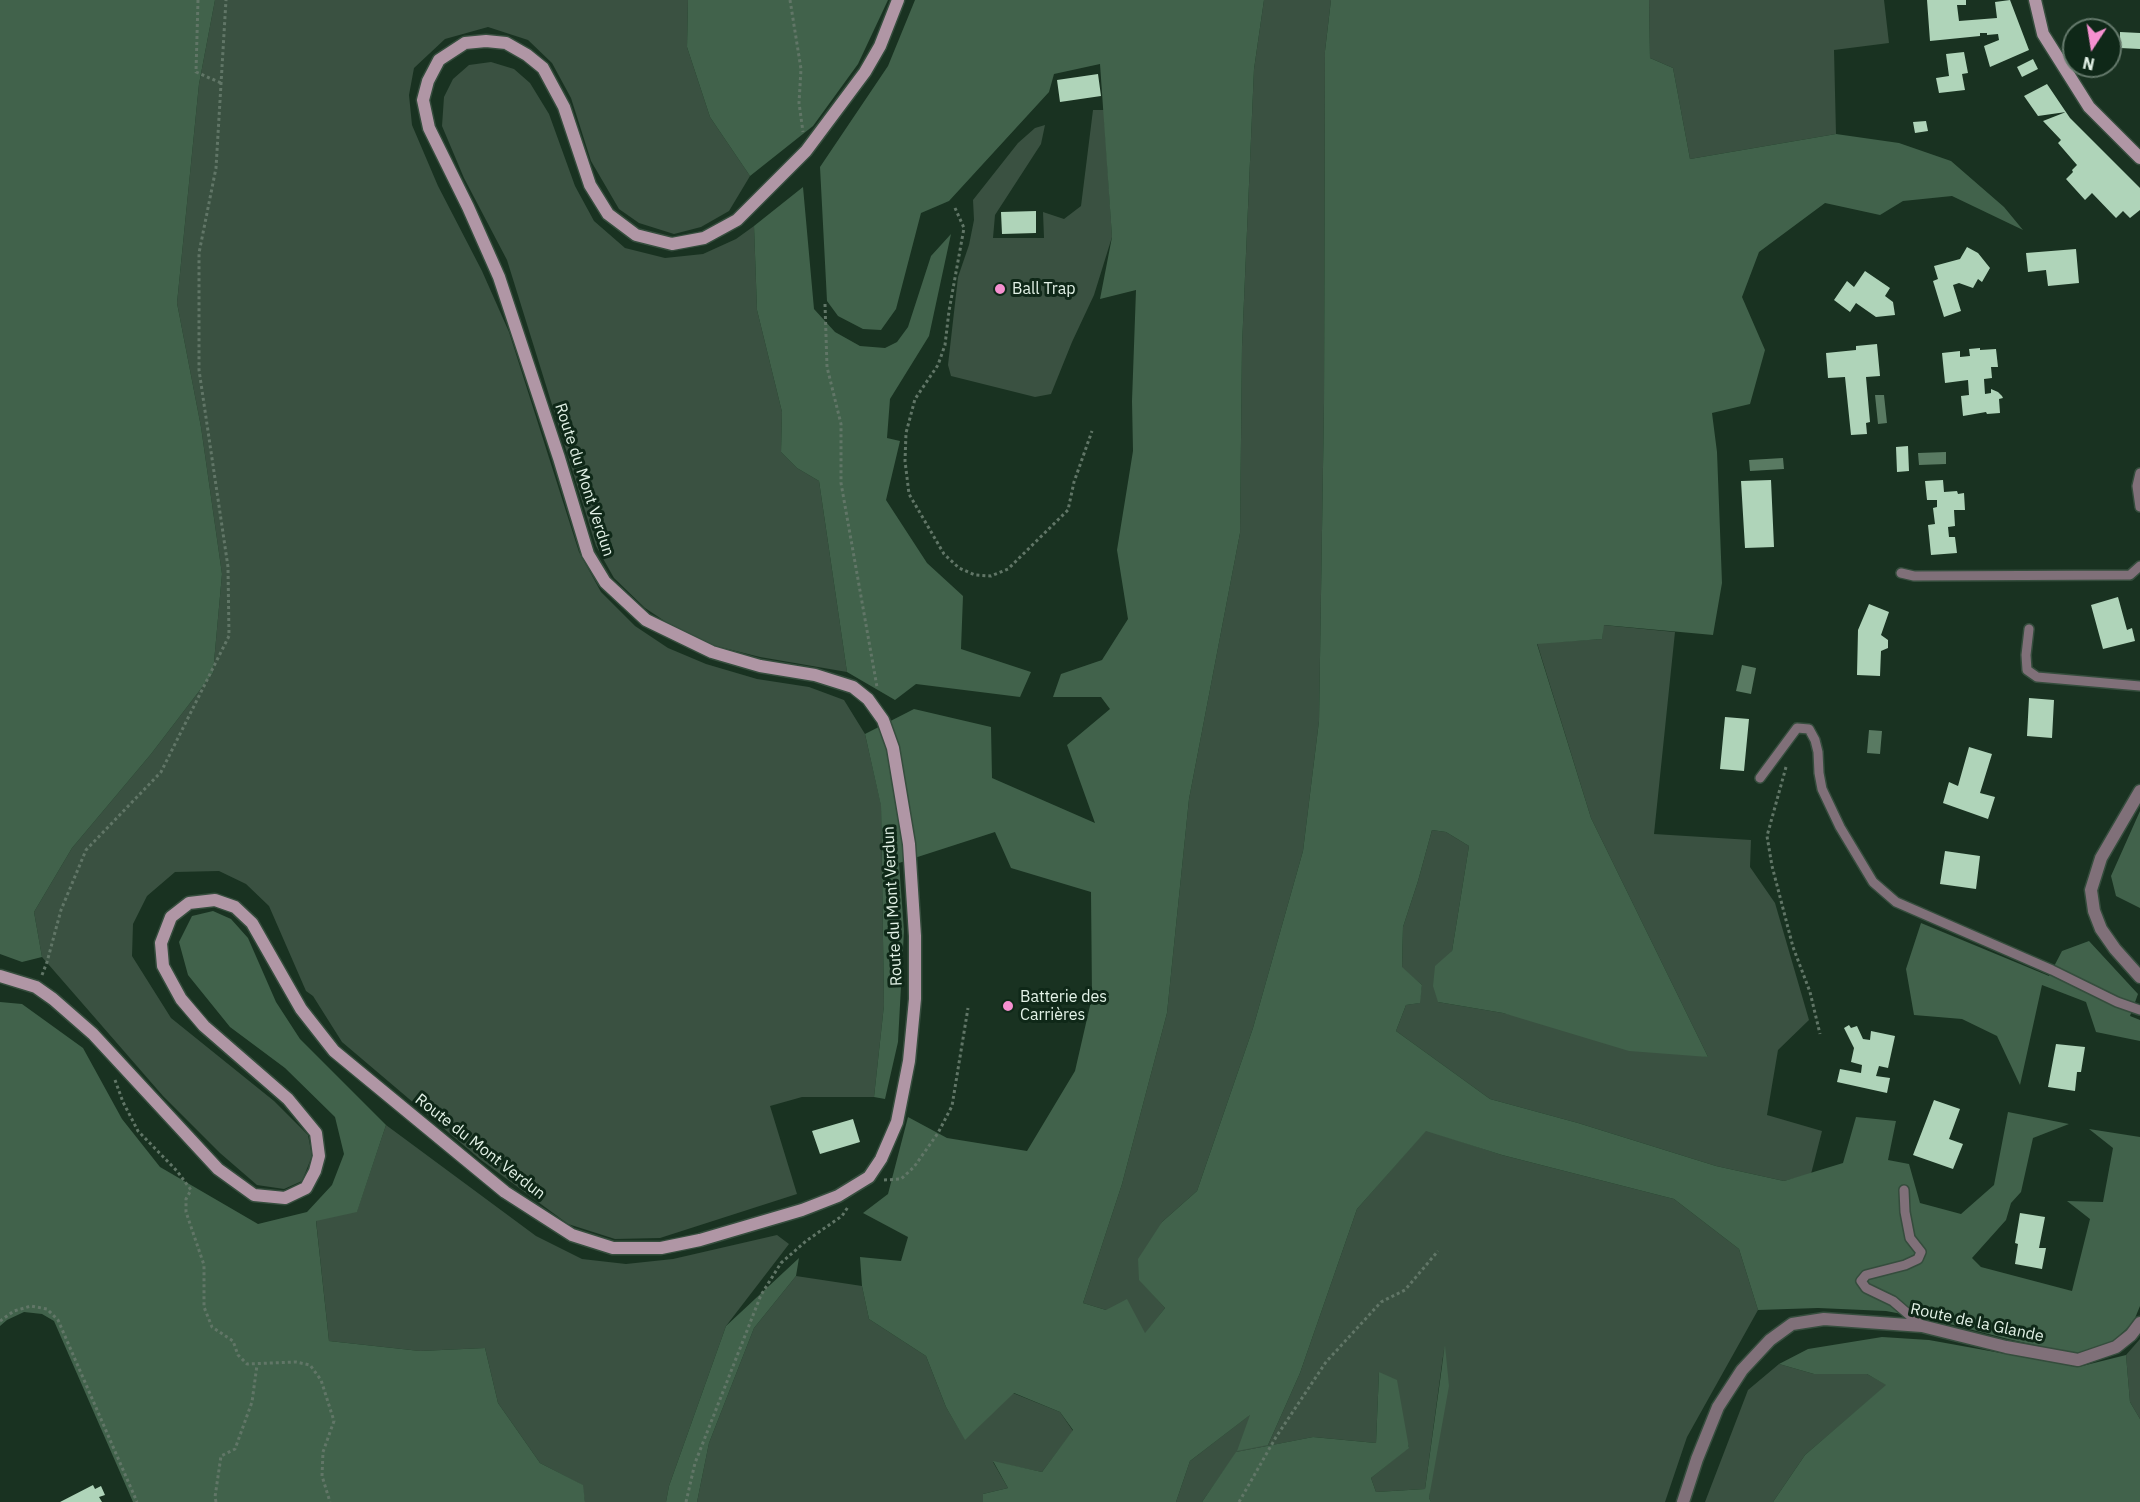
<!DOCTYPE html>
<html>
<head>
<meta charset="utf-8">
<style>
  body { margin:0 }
  #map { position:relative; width:2140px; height:1502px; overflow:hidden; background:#193221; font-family:"IBM Plex Sans",sans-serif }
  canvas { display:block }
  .north { position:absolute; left:2062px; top:18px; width:60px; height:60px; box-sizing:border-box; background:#0f2818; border:2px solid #64796b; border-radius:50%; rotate:192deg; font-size:16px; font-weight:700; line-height:24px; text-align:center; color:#e3f2e7 }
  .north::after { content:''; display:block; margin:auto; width:21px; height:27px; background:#f690d0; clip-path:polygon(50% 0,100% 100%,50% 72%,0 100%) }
</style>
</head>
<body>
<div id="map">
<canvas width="2140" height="1502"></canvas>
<div class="north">N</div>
</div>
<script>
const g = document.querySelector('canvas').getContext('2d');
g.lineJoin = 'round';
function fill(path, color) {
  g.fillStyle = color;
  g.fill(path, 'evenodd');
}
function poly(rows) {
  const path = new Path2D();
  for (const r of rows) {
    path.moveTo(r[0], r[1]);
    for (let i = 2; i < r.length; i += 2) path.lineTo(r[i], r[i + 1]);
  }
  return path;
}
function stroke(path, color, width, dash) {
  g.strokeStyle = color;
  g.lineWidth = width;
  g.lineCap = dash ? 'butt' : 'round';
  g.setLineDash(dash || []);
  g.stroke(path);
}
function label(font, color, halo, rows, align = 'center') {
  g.font = font + ' "IBM Plex Sans",sans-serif';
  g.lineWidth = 6;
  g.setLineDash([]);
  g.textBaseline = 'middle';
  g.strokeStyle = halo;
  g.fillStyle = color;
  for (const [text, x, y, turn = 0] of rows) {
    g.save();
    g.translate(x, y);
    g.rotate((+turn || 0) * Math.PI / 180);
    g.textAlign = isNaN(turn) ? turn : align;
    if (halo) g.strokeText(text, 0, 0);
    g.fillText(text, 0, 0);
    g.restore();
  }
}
fill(poly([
  [215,0,688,0,687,47,710,117,750,176,729,211,701,227,674,234,639,223,619,209,591,161,571,98,552,63,528,40,488,27,445,39,414,68,409,95,412,125,438,186,482,271,509,332,579,552,601,592,635,626,668,648,706,664,757,679,809,687,844,700,865,734,881,805,884,1005,874,1097,802,1097,770,1106,797,1194,660,1238,615,1239,568,1224,481,1160,342,1042,313,996,306,991,269,906,246,884,219,871,175,872,147,896,133,924,132,956,171,1018,274,1101,308,1135,312,1156,302,1181,284,1189,257,1185,220,1153,163,1096,42,957,34,912,72,848,151,754,213,673,222,574,201,427,177,303,199,84],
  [1264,0,1331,0,1325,51,1324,404,1319,721,1303,851,1253,1028,1197,1191,1162,1222,1140,1280,1165,1308,1145,1334,1106,1310,1083,1303,1122,1184,1167,1013,1189,799,1240,533,1242,346,1254,69],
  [1649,0,1884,0,1889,43,1834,50,1836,134,1690,159,1673,68,1650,58],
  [491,62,514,69,530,83,549,114,575,186,594,221,625,248,665,258,703,254,736,239,754,226,757,310,782,412,781,452,797,468,819,481,847,672,760,657,712,645,669,624,645,608,614,578,596,546,507,260,464,178,442,126,444,97,453,79,469,65],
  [1093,110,1104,110,1112,237,1094,295,1072,342,1051,394,1035,397,951,376,948,365,958,277,969,245,974,220,973,200,1018,143,1035,128,1045,125,1041,144,995,215,993,238,1044,238,1043,212,1064,219,1081,206],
  [1603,625,1675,632,1654,834,1751,840,1750,867,1775,903,1809,1020,1778,1050,1767,1115,1822,1131,1811,1174,1784,1181,1716,1166,1578,1123,1490,1099,1396,1031,1406,1005,1419,1003,1422,985,1402,968,1403,927,1418,881,1432,830,1446,832,1469,846,1452,951,1438,1002,1503,1013,1708,1057,1591,818,1537,643,1602,639],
  [386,1125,536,1236,582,1259,626,1264,673,1259,777,1235,789,1244,726,1326,669,1486,666,1502,585,1502,582,1485,540,1463,498,1403,485,1348,420,1351,329,1341,316,1220,357,1211],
  [1426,1130,1502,1155,1674,1199,1739,1249,1758,1310,1687,1437,1665,1502,1431,1502,1429,1498,1444,1349,1425,1489,1376,1492,1371,1478,1409,1447,1379,1372,1376,1443,1313,1437,1237,1452,1202,1502,1176,1502,1190,1461,1251,1414,1268,1445,1300,1373,1357,1209],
  [796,1276,862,1286,869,1319,926,1356,946,1407,965,1439,1013,1393,1060,1412,1073,1431,1042,1472,993,1462,1008,1488,983,1494,983,1502,697,1502,709,1443,754,1328],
  [2140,1339,2140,1419,2130,1402,2126,1355],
  [1779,1364,1814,1374,1867,1374,1887,1385,1805,1455,1773,1502,1705,1502,1748,1390]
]), '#3a5141');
fill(poly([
  [0,0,215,0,199,84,177,303,201,427,222,574,213,673,151,754,72,848,34,912,42,957,22,962,0,954],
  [688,0,888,0,858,64,813,126,750,176,710,117,687,47],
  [915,0,1264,0,1254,69,1242,346,1240,533,1189,799,1167,1013,1122,1184,1083,1303,1106,1310,1127,1299,1145,1333,1165,1308,1139,1280,1138,1259,1162,1222,1197,1191,1253,1028,1303,851,1319,721,1324,404,1325,51,1331,0,1649,0,1650,58,1673,68,1690,159,1836,134,1899,143,1951,161,2004,207,2023,230,1952,196,1903,201,1880,215,1825,203,1759,252,1742,297,1765,350,1750,404,1712,413,1717,452,1722,583,1713,635,1604,625,1602,639,1537,644,1591,818,1708,1057,1629,1051,1503,1013,1438,1002,1433,986,1435,966,1452,951,1469,846,1446,832,1432,830,1418,881,1403,927,1402,967,1422,985,1420,1003,1406,1005,1396,1031,1490,1099,1578,1123,1716,1166,1784,1181,1843,1163,1856,1117,1896,1121,1888,1160,1909,1164,1920,1203,1961,1214,1994,1185,2008,1112,2069,1124,2033,1138,2021,1192,2011,1203,2006,1220,1972,1258,1981,1267,2072,1291,2090,1219,2067,1201,2103,1202,2113,1148,2089,1129,2140,1137,2140,1306,2133,1323,2113,1341,2078,1355,2008,1339,1934,1320,1886,1311,1818,1308,1758,1310,1739,1249,1674,1199,1502,1155,1426,1131,1357,1209,1300,1373,1268,1445,1237,1451,1250,1415,1190,1461,1176,1502,983,1502,983,1494,1008,1488,993,1461,1042,1472,1073,1430,1060,1412,1014,1393,965,1440,946,1407,926,1356,869,1319,862,1286,860,1257,901,1261,908,1237,863,1213,888,1194,908,1117,947,1138,1027,1151,1075,1071,1092,997,1091,892,1011,868,995,832,899,863,904,931,898,1042,885,1099,874,1097,884,1005,881,806,865,734,914,709,991,727,992,778,1095,823,1067,745,1110,709,1101,697,1053,697,1061,674,1102,660,1128,619,1117,550,1133,451,1132,401,1136,290,1100,299,1112,237,1100,64,1054,74,1049,92,949,201,921,213,896,309,881,330,863,329,838,316,827,301,820,167,888,66],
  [803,187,814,309,835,332,860,346,885,348,897,342,908,327,931,256,951,234,929,336,890,399,887,438,900,441,886,500,927,563,963,596,961,649,1031,672,1020,697,916,684,895,700,847,672,819,481,797,468,781,452,782,412,757,310,754,226],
  [2140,811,2140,908,2116,896,2111,876],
  [213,911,231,919,248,938,276,1002,300,1039,386,1125,357,1212,316,1221,329,1341,420,1351,485,1348,498,1403,540,1463,583,1485,585,1502,133,1502,54,1321,42,1314,24,1312,7,1320,0,1326,0,1002,22,1004,83,1048,122,1119,160,1167,258,1224,307,1212,332,1185,344,1154,335,1117,285,1068,230,1027,188,975,179,942,192,916],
  [1921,923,2049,976,2062,951,2089,941,2138,994,2130,1016,2140,1020,2140,1041,2096,1032,2086,1002,2042,985,2020,1085,1997,1036,1962,1019,1914,1015,1906,969],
  [799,1258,796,1276,754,1328,709,1443,697,1502,666,1502,669,1486,726,1326],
  [1882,1337,1929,1340,2078,1367,2126,1355,2130,1402,2140,1419,2140,1502,1773,1502,1805,1455,1886,1385,1867,1374,1814,1374,1779,1364,1808,1349],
  [1445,1345,1449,1386,1429,1498,1431,1502,1202,1502,1236,1452,1313,1437,1376,1443,1379,1372,1397,1380,1409,1448,1371,1478,1376,1492,1425,1489]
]), '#41624b');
fill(poly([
  [1875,395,1884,395,1887,423,1878,424],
  [1946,452,1946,464,1919,465,1918,453],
  [1783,458,1784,469,1750,471,1749,460],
  [1742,665,1756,668,1751,694,1736,691],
  [1869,730,1882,731,1880,754,1867,753]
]), '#597a62');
fill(poly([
  [1927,0,1966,0,1966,5,1957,5,1959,21,1997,18,1995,2,2010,0,2029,50,1990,67,1984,46,1999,40,1998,34,1987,35,1987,33,1980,33,1980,36,1930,41],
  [2120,32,2140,33,2140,49,2120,48],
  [1964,52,1968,73,1962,74,1965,90,1939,93,1936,78,1949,76,1946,54],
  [2033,59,2038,69,2022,77,2017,67],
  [1098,74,1101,96,1060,102,1057,80],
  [2047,84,2070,118,2140,188,2140,210,2130,218,2123,211,2116,218,2092,193,2085,200,2066,179,2073,172,2072,170,2077,165,2058,143,2061,140,2043,121,2066,112,2038,116,2024,96],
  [1926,121,1928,131,1915,133,1913,122],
  [1036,211,1036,233,1002,234,1001,212],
  [1967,247,1978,253,1990,268,1982,282,1978,279,1973,288,1959,283,1953,285,1961,311,1944,317,1933,281,1938,279,1934,266,1960,259],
  [2076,249,2079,283,2048,286,2046,270,2028,272,2026,253],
  [1865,271,1890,288,1885,296,1893,302,1895,315,1876,317,1856,303,1850,312,1834,300,1847,281,1854,287],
  [1877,344,1880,376,1866,377,1870,422,1866,423,1867,434,1851,435,1845,377,1828,378,1826,353,1856,350,1856,346],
  [1980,348,1980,350,1996,349,1998,367,1991,367,1992,378,1984,379,1985,394,1991,393,1991,389,1998,392,2002,396,2003,398,1999,399,2000,413,1987,414,1986,412,1963,416,1961,396,1969,395,1968,380,1945,383,1942,353,1960,351,1960,357,1970,356,1969,349],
  [1908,446,1909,471,1897,472,1896,447],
  [1771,480,1774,547,1745,548,1741,481],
  [1943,480,1944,492,1957,491,1958,494,1964,493,1965,510,1954,510,1955,526,1948,527,1949,537,1955,537,1957,553,1931,555,1928,525,1935,524,1933,508,1937,507,1937,500,1927,500,1925,481],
  [2118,597,2127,630,2132,628,2135,641,2103,649,2091,605],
  [1869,604,1889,612,1881,635,1888,640,1888,648,1881,651,1880,676,1857,675,1858,630],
  [2029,698,2054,700,2052,738,2027,736],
  [1725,717,1749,719,1744,771,1720,769],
  [1969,747,1992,754,1980,793,1995,797,1988,819,1943,803,1949,782,1958,786],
  [1945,851,1980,856,1976,889,1940,884],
  [1849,1025,1851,1028,1857,1026,1863,1039,1870,1040,1871,1031,1895,1036,1888,1068,1879,1066,1876,1076,1890,1078,1887,1093,1837,1082,1840,1069,1861,1073,1862,1065,1851,1062,1854,1048,1844,1028],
  [2056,1044,2085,1047,2081,1072,2077,1072,2075,1091,2048,1087],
  [1934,1100,1960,1109,1949,1139,1963,1144,1953,1169,1913,1155],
  [853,1119,860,1142,820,1154,812,1131],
  [2020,1213,2045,1217,2039,1248,2046,1248,2042,1269,2015,1264,2018,1244,2015,1243],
  [93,1485,95,1489,101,1486,105,1495,99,1497,102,1502,60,1502]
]), '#afd4b9');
const lane = poly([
  [2140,473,2137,486,2140,507],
  [1901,573,1914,576,2130,575,2140,566],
  [2029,629,2026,655,2027,670,2037,677,2140,686],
  [1760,778,1797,728,1809,729,1815,740,1818,752,1819,773,1822,789,1840,827,1873,882,1896,902,2052,970,2117,1002,2140,1010],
  [1904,1190,1905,1212,1910,1238,1921,1252,1918,1259,1905,1265,1866,1275,1861,1281,1866,1288,1893,1301,1922,1326]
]);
const street = poly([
  [2140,791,2101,858,2091,890,2094,911,2101,929,2115,949,2140,977],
  [1683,1502,1697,1459,1718,1407,1742,1370,1770,1340,1792,1324,1824,1319,1922,1326,2006,1347,2078,1360,2116,1347,2131,1335,2140,1323]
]);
const secondary = poly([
  [2035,0,2043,34,2089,107,2140,158],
  [0,976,36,987,53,999,93,1034,218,1169,254,1195,285,1198,306,1188,315,1171,319,1156,316,1133,288,1099,204,1026,181,999,163,966,161,943,171,917,189,903,215,900,235,907,252,923,301,1009,334,1051,505,1192,572,1235,613,1248,661,1248,700,1240,802,1210,838,1196,869,1177,881,1159,897,1122,909,1061,915,999,915,936,909,844,893,748,883,720,868,699,853,687,815,675,760,666,712,652,646,620,605,582,588,554,559,458,499,277,468,207,429,128,423,100,428,81,439,60,465,43,486,41,506,43,527,55,543,68,564,107,590,185,608,214,636,235,672,244,704,238,737,220,806,151,865,72,880,46,898,0]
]);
stroke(lane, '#354d3d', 12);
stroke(street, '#354d3d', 15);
stroke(secondary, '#354d3d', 15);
stroke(poly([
  [198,0,196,72,221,83],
  [790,0,801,69,799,103,803,132],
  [955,208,964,228,949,311,945,345,938,365,915,399,906,433,905,461,909,494,944,554,959,568,975,575,991,576,1008,569,1068,510,1074,482,1092,431],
  [825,304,827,367,841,424,841,483,877,687],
  [1786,767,1767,836,1772,866,1793,947,1810,992,1820,1034],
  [42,975,47,962,61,910,86,850,161,772,229,636,228,567,199,370,199,253,216,168,226,0],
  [115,1080,123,1102,138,1131,177,1171,191,1190,186,1199,186,1212,204,1265,204,1307,212,1327,233,1341,238,1355,247,1364,296,1362,310,1365,321,1380,334,1421,323,1452,322,1476,330,1502],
  [884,1180,901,1179,914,1167,938,1133,952,1106,968,1008],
  [0,1321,14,1311,31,1306,47,1309,58,1320,137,1502],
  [216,1502,215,1497,221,1456,235,1449,252,1402,257,1365],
  [686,1502,695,1463,761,1295,781,1263,806,1241,842,1216,848,1207],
  [1239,1502,1276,1437,1326,1362,1381,1302,1405,1290,1438,1251]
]), '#617667', 3, [3, 3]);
stroke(lane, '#807079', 9);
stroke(street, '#807079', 12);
stroke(secondary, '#b096a5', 12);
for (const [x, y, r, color] of [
  [1000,289,6,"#f690d0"],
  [1008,1006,6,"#f690d0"]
]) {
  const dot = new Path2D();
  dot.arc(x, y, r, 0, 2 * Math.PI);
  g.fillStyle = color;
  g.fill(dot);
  stroke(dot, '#0f2818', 2);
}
label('16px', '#e3f2e7', '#0f2818', [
  ["Ball Trap",1012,289],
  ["Batterie des",1020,997],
  ["Carrières",1020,1015]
], 'left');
label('16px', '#e3f2e7', '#0f2818', [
  ["Route du Mont Verdun",584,480,72],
  ["Route du Mont Verdun",893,906,-93],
  ["Route du Mont Verdun",480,1147,38],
  ["Route de la Glande",1977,1323,12]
]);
</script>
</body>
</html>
